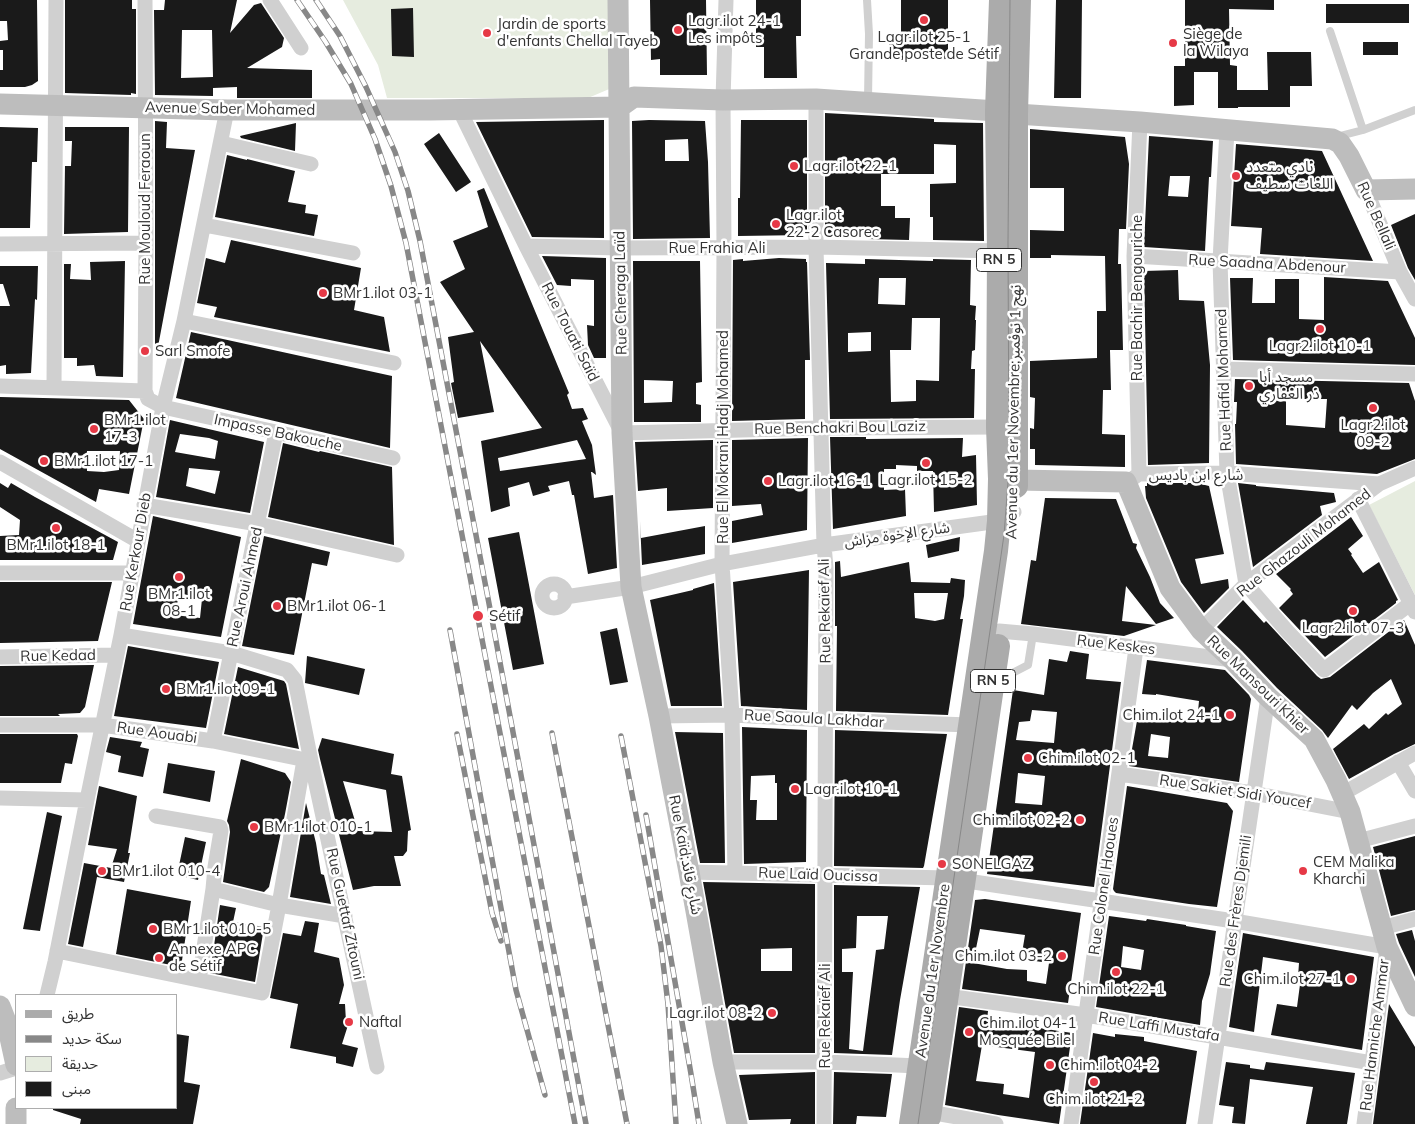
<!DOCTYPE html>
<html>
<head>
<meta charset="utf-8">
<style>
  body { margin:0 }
  #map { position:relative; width:1415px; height:1124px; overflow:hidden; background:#fff; font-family:Mulish,"Noto Sans Arabic",sans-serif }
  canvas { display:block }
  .legend { position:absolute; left:15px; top:994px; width:162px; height:115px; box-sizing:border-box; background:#fff; border:1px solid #adadad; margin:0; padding:6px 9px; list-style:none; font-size:15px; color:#333 }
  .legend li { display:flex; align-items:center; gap:10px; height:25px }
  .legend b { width:25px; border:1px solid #adadad }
</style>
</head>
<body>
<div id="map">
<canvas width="1415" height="1124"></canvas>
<ul class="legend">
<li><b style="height:6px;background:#ababab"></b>طريق</li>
<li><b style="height:6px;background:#888"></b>سكة حديد</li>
<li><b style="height:14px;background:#e6ecdf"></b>حديقة</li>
<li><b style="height:14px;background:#1a1a1a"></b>مبنى</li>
</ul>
</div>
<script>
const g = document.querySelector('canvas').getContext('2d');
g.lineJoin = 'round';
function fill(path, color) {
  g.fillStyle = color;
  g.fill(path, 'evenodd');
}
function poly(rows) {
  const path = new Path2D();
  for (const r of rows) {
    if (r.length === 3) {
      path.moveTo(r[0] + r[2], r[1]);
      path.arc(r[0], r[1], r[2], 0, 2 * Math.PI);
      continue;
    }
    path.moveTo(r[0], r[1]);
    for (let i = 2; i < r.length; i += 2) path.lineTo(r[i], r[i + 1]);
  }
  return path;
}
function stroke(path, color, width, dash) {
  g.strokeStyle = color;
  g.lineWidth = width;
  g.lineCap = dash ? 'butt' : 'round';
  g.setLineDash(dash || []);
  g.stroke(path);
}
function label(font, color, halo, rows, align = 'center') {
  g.font = font + ' Mulish,"Noto Sans Arabic",sans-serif';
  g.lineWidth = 5;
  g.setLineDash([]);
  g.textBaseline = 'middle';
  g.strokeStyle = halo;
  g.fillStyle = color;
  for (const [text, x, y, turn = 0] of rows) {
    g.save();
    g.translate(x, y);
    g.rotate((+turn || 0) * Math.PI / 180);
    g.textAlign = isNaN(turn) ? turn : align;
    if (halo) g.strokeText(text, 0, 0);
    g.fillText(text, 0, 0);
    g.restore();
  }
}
fill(poly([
  [343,0,613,0,614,87,588,98,387,98,378,65],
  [1415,481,1415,595,1369,505]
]), '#e6ecdf');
fill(poly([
  [0,0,37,0,38,81,32,85,25,87,0,87,0,70,3,70,3,50,0,50,0,41,8,40,7,21,0,21],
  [65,0,132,0,132,9,136,9,136,94,131,93,131,95,65,93],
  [165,0,237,0,230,33,254,5,261,3,284,38,282,47,247,68,312,70,312,98,237,98,237,87,213,88,213,96,155,95,154,10,164,10],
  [182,30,212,30,213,77,181,78],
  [650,0,706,0,707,75,660,75,660,59,651,60],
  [756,0,801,0,801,36,796,36,797,78,764,78,764,47,756,47],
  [901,0,948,0,948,59,889,60,889,38,901,37],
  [1056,0,1082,0,1081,98,1054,98],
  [1185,0,1274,0,1274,10,1229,9,1230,65,1237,66,1237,90,1268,90,1267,52,1311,52,1312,86,1290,86,1290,107,1238,107,1238,108,1218,108,1218,72,1194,72,1194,105,1174,106,1174,66,1185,66],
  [1326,4,1409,4,1409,23,1326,23],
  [413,8,414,57,392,56,391,9],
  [1363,42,1398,42,1398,55,1363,55],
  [825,113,934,119,934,122,983,123,984,241,933,240,933,217,930,217,930,184,956,183,956,145,934,144,934,174,881,174,881,206,895,206,895,218,910,218,909,240,867,239,867,235,825,234],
  [604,120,604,238,532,237,476,122],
  [649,120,705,121,708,162,710,238,633,239,632,121],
  [688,139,689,161,665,161,665,140],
  [741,120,807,120,807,235,738,236,738,198,740,198],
  [155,121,167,122,166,148,195,150,157,352,155,352],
  [296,123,295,151,241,138,240,136],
  [0,127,38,128,37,162,32,162,30,228,0,228],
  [65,127,129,127,128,232,64,234,65,166,71,166,72,141,65,141],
  [1030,129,1125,137,1129,164,1126,229,1119,229,1118,264,1121,264,1123,350,1110,350,1111,390,1103,390,1102,434,1125,435,1125,467,1035,465,1035,449,1030,449,1030,428,1034,429,1035,398,1030,397,1030,361,1097,358,1097,311,1106,311,1105,256,1051,255,1051,258,1030,258,1030,230,1064,231,1064,188,1030,188],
  [439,133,471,182,456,192,424,144],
  [1149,136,1213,141,1211,177,1209,177,1205,251,1144,247],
  [1170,176,1190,176,1188,197,1168,196],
  [1236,144,1322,151,1373,261,1260,254,1262,228,1231,226],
  [227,155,247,160,247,159,295,171,288,202,306,205,305,213,318,215,314,236,215,217],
  [484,188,569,393,567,395,572,409,583,408,588,419,582,421,592,445,596,475,592,472,591,472,594,498,613,495,617,568,588,574,574,495,572,495,569,481,548,486,550,491,533,496,529,482,508,488,510,506,491,512,481,441,542,428,480,341,494,412,458,418,451,383,454,382,448,337,474,332,440,282,465,269,453,241,488,227,477,191],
  [577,440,586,459,500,471,498,458],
  [1415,214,1415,280,1408,268,1391,225],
  [231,240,361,268,354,310,384,317,390,352,214,317,217,307,197,303,206,258,225,263],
  [542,256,606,258,606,358,594,358,588,345,587,325,594,326,594,280,571,279,571,286,557,285],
  [779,258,806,259,806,262,807,262,810,360,805,360,805,419,732,421,733,260,743,259,743,261],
  [865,259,933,261,933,259,971,260,970,305,976,306,975,320,976,320,975,350,972,351,971,369,975,369,974,418,830,419,826,263,865,264],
  [879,278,906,278,905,305,878,304],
  [912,318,940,318,939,381,916,380,916,401,891,402,890,350,911,350],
  [871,332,871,351,848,352,848,333],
  [125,261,123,377,96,376,94,365,77,366,77,358,64,358,64,264,71,264,70,279,91,280,90,262],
  [633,261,700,261,702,382,696,383,696,404,701,405,701,422,634,422],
  [644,380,673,381,672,402,644,403],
  [0,266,38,266,37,300,35,299,31,373,6,374,6,365,0,366,0,306,10,306,3,284,0,284],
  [1178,270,1179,300,1204,301,1210,365,1209,463,1148,465,1144,271],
  [1324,277,1388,281,1415,338,1415,365,1233,360,1230,278,1253,278,1252,303,1275,303,1275,279,1299,279,1299,319,1324,320],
  [191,332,392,376,390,448,176,398],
  [1235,379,1409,383,1415,401,1415,459,1377,474,1236,464,1235,424,1236,424,1237,402,1234,402],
  [1286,399,1327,399,1325,428,1286,425],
  [0,397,129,400,144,419,129,494,99,489,96,502,0,449],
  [87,451,120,451,119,470,104,472,87,471],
  [170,420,264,442,250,513,156,497],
  [180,434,209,438,218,441,215,459,175,452],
  [189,468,220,471,215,494,186,486],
  [830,437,866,437,866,439,963,438,962,457,976,455,977,505,934,512,933,471,917,471,917,466,896,465,896,469,884,469,884,490,905,489,906,516,833,529],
  [808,438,807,530,732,543,732,521,763,515,761,504,732,506,732,440],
  [713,440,713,508,667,511,667,488,638,491,635,442],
  [283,443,319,452,320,451,392,467,394,545,268,517],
  [0,483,8,488,11,483,35,497,118,542,113,560,0,560,0,536,19,535,20,520,0,507],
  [1147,483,1197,483,1209,486,1224,554,1195,559,1201,584,1228,579,1229,588,1204,613,1181,582,1146,498,1145,486,1147,486],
  [1238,483,1256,485,1256,486,1334,493,1336,502,1320,506,1322,515,1253,567],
  [1045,498,1116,499,1133,543,1137,544,1136,548,1150,577,1160,603,1174,618,1156,624,1126,586,1122,621,1156,625,1124,636,1021,624,1031,560,1036,561],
  [153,516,241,537,221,637,133,624],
  [180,593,202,599,200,618,174,615],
  [1351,517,1363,536,1348,549,1352,554,1351,555,1363,573,1379,562,1398,600,1396,601,1396,603,1325,657,1279,608,1293,594,1290,590,1291,589,1276,574],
  [640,521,641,538,705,526,705,554,642,565],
  [519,532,544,664,513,670,488,538],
  [264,536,330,552,327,566,312,563,294,655,242,646],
  [960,537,959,551,928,558,926,545],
  [840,561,841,577,909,562,911,582,950,583,951,578,965,580,964,596,960,619,963,619,948,715,836,711,837,626,835,626,835,562],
  [914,593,948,593,944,619,935,621,915,618],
  [809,570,807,710,741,706,733,582],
  [0,582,112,582,98,641,0,643],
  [714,583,722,706,671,706,650,600,693,590,693,589],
  [1243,600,1264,623,1266,621,1317,676,1321,679,1330,677,1404,620,1415,645,1415,744,1394,754,1349,779,1333,749,1364,724,1369,729,1386,713,1388,715,1402,704,1391,679,1373,693,1357,710,1352,705,1328,738,1322,730,1277,688,1242,651,1217,627],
  [617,628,628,682,610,685,600,632],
  [128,646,219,662,206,728,114,716],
  [1070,651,1089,654,1086,679,1121,682,1094,887,987,874,1013,690,1044,695,1049,659,1067,662],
  [1032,710,1057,712,1054,743,1016,740,1019,722,1030,721],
  [1018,773,1045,776,1042,805,1015,803],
  [307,656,365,669,359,695,305,683],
  [1147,660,1225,670,1249,695,1251,699,1239,782,1129,766,1138,715,1197,722,1199,701,1156,694,1156,695,1142,694],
  [1151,734,1170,737,1168,758,1148,756],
  [94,665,85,707,80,713,58,714,60,716,0,716,0,666],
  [238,667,284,681,286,684,299,749,224,734],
  [742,727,807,730,806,862,744,864],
  [775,775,775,783,777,783,777,820,756,820,757,800,750,800,751,776],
  [835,730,947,734,924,866,923,868,834,866],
  [675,732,723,733,725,863,700,863],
  [0,734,77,734,78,736,72,764,65,763,61,783,0,783],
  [110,737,142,742,140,747,149,749,143,777,118,772,121,756,106,752],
  [322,738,394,754,391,774,402,776,411,830,408,831,407,851,403,856,394,856,401,886,374,886,353,890,320,759,318,750],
  [343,781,386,790,392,832,358,831],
  [241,759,285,773,291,782,285,814,269,887,264,892,223,882,230,832,229,825,227,821],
  [168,763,215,771,210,802,163,793],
  [99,786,137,796,128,853,130,853,124,882,97,877,83,947,68,944,84,863,111,868,117,849,88,845],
  [1127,786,1227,803,1233,811,1217,907,1189,904,1116,893,1114,891,1113,889],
  [306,803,316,843,321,874,324,875,331,904,290,897],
  [47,812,62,816,40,931,23,929],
  [1415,836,1415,910,1391,916,1373,847],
  [185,837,206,842,198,880,177,875],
  [703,882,815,884,815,1053,734,1053],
  [792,948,792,971,761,971,761,949],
  [834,885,920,887,900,1000,892,1055,834,1053],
  [857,916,888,916,884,949,876,950,863,1051,849,1049,853,972,842,972,842,949,856,948],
  [127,889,191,901,181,967,116,954],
  [985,899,1081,913,1068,1003,962,989,975,900],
  [980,929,1025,935,1021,959,1049,963,1046,984,1027,981,1027,970,1007,969,973,963],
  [220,905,236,908,233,922,264,927,255,982,210,973],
  [1109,916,1146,921,1147,919,1186,925,1186,926,1216,931,1210,974,1202,1001,1200,1025,1096,1007],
  [1123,946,1144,950,1141,970,1121,967],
  [305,921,319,923,314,952,339,958,344,985,339,1004,345,1004,346,1022,349,1022,342,1044,358,1048,353,1067,336,1063,336,1057,290,1048,298,1004,270,998,283,933,301,936],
  [1412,930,1415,941,1415,977,1399,943,1396,934],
  [1243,933,1374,957,1362,1050,1271,1035,1277,1004,1297,1007,1301,977,1298,977,1299,963,1263,957,1254,1032,1229,1027],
  [1389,1004,1415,1047,1415,1124,1373,1124],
  [959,1007,988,1011,987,1020,1072,1033,1059,1124,998,1115,945,1105],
  [982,1045,1035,1052,1029,1098,1003,1094,1004,1084,976,1081],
  [1093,1033,1115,1037,1115,1034,1144,1037,1144,1041,1197,1051,1186,1124,1080,1124],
  [176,1034,189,1036,184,1082,200,1085,193,1124,80,1124,81,1119,53,1110,53,1108,176,1108],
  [1226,1062,1250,1065,1250,1068,1264,1070,1266,1062,1355,1073,1347,1124,1306,1124,1313,1087,1250,1079,1245,1124,1232,1123,1234,1107,1219,1105],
  [815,1072,815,1124,790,1124,791,1119,749,1120,739,1075],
  [834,1072,892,1074,886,1117,857,1116,856,1124,833,1124]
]), '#1a1a1a');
stroke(poly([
  [867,0,869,34,868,100],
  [1330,31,1363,130],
  [1336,137,1363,130,1415,110],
  [997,681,1028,665,1033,634]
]), '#d0d0d0', 8);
stroke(poly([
  [145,0,146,243,145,391,148,399,163,407,393,458],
  [270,0,301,48],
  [726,0,723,100,724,248,722,564,732,715,735,873],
  [816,99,816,247,824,545,826,568,824,1124],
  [459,109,526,246,622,433,822,428,998,427],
  [1227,130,1220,261,1227,473,1246,584,1287,631,1324,670,1411,603],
  [221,143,311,164],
  [1366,190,1400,272,1415,299],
  [204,225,353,253],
  [0,244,146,243],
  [526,246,621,248,816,247,999,251],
  [1134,256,1400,272],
  [184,321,394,363],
  [1223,369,1415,374],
  [0,386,145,391],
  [54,388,56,0],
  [0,462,138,541],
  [1139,474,1134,256,1140,122],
  [1132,479,1139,474,1227,473,1379,484],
  [1358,499,1415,612],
  [144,505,258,524,397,555],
  [0,573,133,573],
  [554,596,12],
  [565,597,631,587,722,564,824,545,999,521,1014,512],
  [1201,630,1246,584,1379,484,1415,468],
  [999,631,1033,634,1233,660],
  [121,635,231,653,287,670,295,680,311,761,377,1067],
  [0,657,116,655],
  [659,716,732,715,826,720,970,725],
  [0,725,102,725,213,741,311,761],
  [213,741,276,432],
  [1398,762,1415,791],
  [1119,774,1253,793,1350,812],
  [1342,794,1415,753],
  [0,798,87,800],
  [156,816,220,827,221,831,215,867,213,889],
  [1358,841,1415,826],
  [689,872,947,878,1234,921,1387,947,1364,1124],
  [1382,928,1415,919],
  [57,951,262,993,279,905,304,760],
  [199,980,213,889,279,905,345,916],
  [47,995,55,962,87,800,121,635,163,407,184,321,227,110],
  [946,996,1086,1015,1372,1063],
  [723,1062,825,1062,919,1066],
  [0,1073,16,1068],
  [929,1112,996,1124],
  [1071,1124,1136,648],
  [1205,1124,1268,697]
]), '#d0d0d0', 15);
stroke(poly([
  [618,0,622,433,631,587,659,716,689,872,723,1062,737,1124],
  [0,104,227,110,430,110,620,107,634,97,723,100,816,99,997,111],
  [1016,114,1140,122,1332,139,1340,143,1349,156,1366,190,1415,189],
  [1016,480,1126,482,1170,588,1201,630,1233,660,1268,697,1314,739,1336,780,1350,812,1387,947,1415,1006],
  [0,1006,7,1024,16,1065],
  [16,1124,16,1108]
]), '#bdbdbd', 21);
stroke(poly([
  [1016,486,1016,114,1019,0],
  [929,1117,998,646],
  [911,1124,996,551,999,521,1000,479,998,427,999,251,997,111,1001,0]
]), '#ababab', 24);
stroke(poly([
  [918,1124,1004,535,1009,469,1008,242,1010,0]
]), '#888', 1);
const rail = poly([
  [297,0,325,41,351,84,375,139,391,186,406,243,575,1124],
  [316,0,340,36,366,87,395,152,408,191,420,241,491,614,586,1124],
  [450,630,516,990,545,1095],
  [552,733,627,1124],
  [457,734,492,913,501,941],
  [621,736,661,946,668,1004,676,1124],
  [646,815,691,1074,699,1124]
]);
stroke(rail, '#888', 5.5);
stroke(rail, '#fff', 4, [11]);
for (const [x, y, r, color] of [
  [924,20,5,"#e63946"],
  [678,30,5,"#e63946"],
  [487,33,5,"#e63946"],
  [1173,43,5,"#e63946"],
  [794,166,5,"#e63946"],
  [1236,176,5,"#e63946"],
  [776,224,5,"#e63946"],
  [323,293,5,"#e63946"],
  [1320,329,5,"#e63946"],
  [145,351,5,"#e63946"],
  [1249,386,5,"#e63946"],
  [1373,408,5,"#e63946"],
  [94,429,5,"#e63946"],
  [44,461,5,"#e63946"],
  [926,463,5,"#e63946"],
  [768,481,5,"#e63946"],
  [56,528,5,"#e63946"],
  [179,577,5,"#e63946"],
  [277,606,5,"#e63946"],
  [1353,611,5,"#e63946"],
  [478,616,6,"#e63946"],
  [166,689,5,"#e63946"],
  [1230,715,5,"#e63946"],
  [1028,758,5,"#e63946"],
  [795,789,5,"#e63946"],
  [1080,820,5,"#e63946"],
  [254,827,5,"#e63946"],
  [942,864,5,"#e63946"],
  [102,871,5,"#e63946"],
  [1303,871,5,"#e63946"],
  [153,929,5,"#e63946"],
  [1062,956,5,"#e63946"],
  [159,958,5,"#e63946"],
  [1116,972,5,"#e63946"],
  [1351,979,5,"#e63946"],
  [772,1013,5,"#e63946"],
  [349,1022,5,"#e63946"],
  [969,1032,5,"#e63946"],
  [1050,1065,5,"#e63946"],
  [1094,1082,5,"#e63946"]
]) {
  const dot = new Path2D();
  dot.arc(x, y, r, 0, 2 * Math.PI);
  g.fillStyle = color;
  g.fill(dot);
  stroke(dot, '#fff', 2);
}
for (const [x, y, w] of [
  [999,260,45],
  [993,681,45]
]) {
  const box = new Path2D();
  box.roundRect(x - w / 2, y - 11.5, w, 23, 4);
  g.fillStyle = '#fff';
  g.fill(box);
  stroke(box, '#333', 1);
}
label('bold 14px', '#333', null, [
  ["RN 5",999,260],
  ["RN 5",993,681]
]);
label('15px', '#333', '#fff', [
  ["Lagr.ilot 24-1",688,21],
  ["Les impôts",688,38],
  ["Jardin de sports",497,24],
  ["d'enfants Chellal Tayeb",497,41],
  ["Siège de",1183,34],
  ["la Wilaya",1183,51],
  ["Lagr.ilot 25-1",924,37,"center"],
  ["Grande poste de Sétif",924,54,"center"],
  ["Lagr.ilot 22-1",804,166],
  ["نادي متعدد",1246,167],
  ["اللغات سطيف",1246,184],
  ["Lagr.ilot",786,215],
  ["22-2 Casorec",786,232],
  ["BMr1.ilot 03-1",333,293],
  ["Lagr2.ilot 10-1",1320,346,"center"],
  ["Sarl Smofe",155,351],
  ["مسجد أبا",1259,377],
  ["ذر الغفاري",1259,394],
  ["BMr1.ilot",104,420],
  ["17-3",104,437],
  ["Lagr2.ilot",1373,425,"center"],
  ["09-2",1373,442,"center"],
  ["BMr1.ilot 17-1",54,461],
  ["Lagr.ilot 15-2",926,480,"center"],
  ["Lagr.ilot 16-1",778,481],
  ["BMr1.ilot 18-1",56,545,"center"],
  ["BMr1.ilot",179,594,"center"],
  ["08-1",179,611,"center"],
  ["BMr1.ilot 06-1",287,606],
  ["Sétif",489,616],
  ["Lagr2.ilot 07-3",1353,628,"center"],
  ["BMr1.ilot 09-1",176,689],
  ["Chim.ilot 24-1",1220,715,"right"],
  ["Chim.ilot 02-1",1038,758],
  ["Lagr.ilot 10-1",805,789],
  ["Chim.ilot 02-2",1070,820,"right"],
  ["BMr1.ilot 010-1",264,827],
  ["CEM Malika",1313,862],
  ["Kharchi",1313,879],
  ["SONELGAZ",952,864],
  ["BMr1.ilot 010-4",112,871],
  ["BMr1.ilot 010-5",163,929],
  ["Annexe APC",169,949],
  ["de Sétif",169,966],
  ["Chim.ilot 03-2",1052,956,"right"],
  ["Chim.ilot 27-1",1341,979,"right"],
  ["Chim.ilot 22-1",1116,989,"center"],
  ["Lagr.ilot 08-2",762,1013,"right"],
  ["Naftal",359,1022],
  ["Chim.ilot 04-1",979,1023],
  ["Mosquée Bilel",979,1040],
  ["Chim.ilot 04-2",1060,1065],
  ["Chim.ilot 21-2",1094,1099,"center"]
], 'left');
label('15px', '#333', '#fff', [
  ["Avenue Saber Mohamed",230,109,1],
  ["Rue Mouloud Feraoun",145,209,-90],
  ["Rue Bellali",1376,216,66],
  ["Rue Frahia Ali",717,248],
  ["Rue Saadna Abdenour",1267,264,3],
  ["Rue Cheraga Laïd",621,293,-91],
  ["Rue Bachir Bengouriche",1137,298,-90],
  ["Rue Touati Saïd",570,332,63],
  ["Rue Hafid Mohamed",1224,380,-92],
  ["Avenue du 1er Novembre;نهج 1 نوفمبر",1014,412,-89],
  ["Rue Benchakri Bou Laziz",840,428,-1],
  ["Impasse Bakouche",278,433,12],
  ["Rue El Mokrani Hadj Mohamed",723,437,-90],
  ["شارع ابن باديس",1196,475],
  ["شارع الإخوة مزاش",897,535,-8],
  ["Rue Ghazouli Mohamed",1304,543,-38],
  ["Rue Kerkour Dieb",136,552,-80],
  ["Rue Aroui Ahmed",245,587,-78],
  ["Rue Rekaïef Ali",825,611,-91],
  ["Rue Keskes",1116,645,7],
  ["Rue Kedad",58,656,-1],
  ["Rue Mansouri Khier",1258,685,44],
  ["Rue Saoula Lakhdar",814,719,3],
  ["Rue Aouabi",157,733,8],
  ["Rue Sakiet Sidi Youcef",1235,792,9],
  ["Rue Kaïd;شارع قائد",685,855,79],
  ["Rue Laïd Oucissa",818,875,2],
  ["Rue Colonel Haoues",1104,886,-82],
  ["Rue des Frères Djemili",1236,911,-82],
  ["Rue Guettaf Zitouni",345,914,78],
  ["Avenue du 1er Novembre",933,971,-82],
  ["Rue Rekaïef Ali",825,1016,-90],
  ["Rue Laffi Mustafa",1159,1027,9],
  ["Rue Hanniche Ammar",1375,1035,-83]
]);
</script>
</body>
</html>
